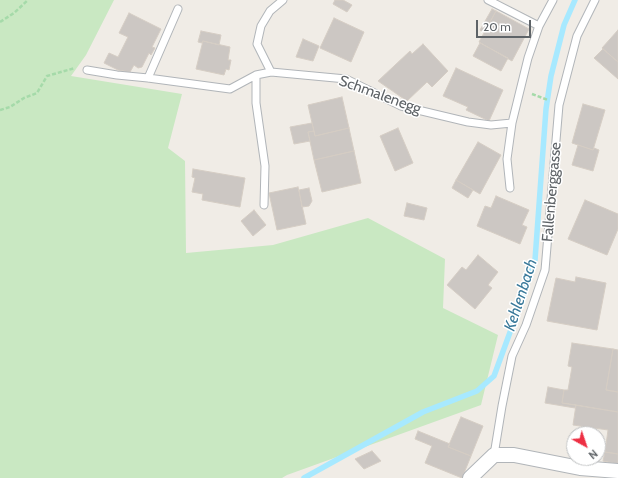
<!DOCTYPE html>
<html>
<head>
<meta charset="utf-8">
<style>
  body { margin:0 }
  #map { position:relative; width:618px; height:478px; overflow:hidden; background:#f0ece6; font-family:Cabin,sans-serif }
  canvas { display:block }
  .north { position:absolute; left:566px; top:426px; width:40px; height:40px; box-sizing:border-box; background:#fff; border:1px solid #bfc1c2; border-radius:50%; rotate:140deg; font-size:11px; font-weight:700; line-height:16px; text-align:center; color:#5e6367 }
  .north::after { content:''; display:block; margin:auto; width:14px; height:18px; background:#ed2f43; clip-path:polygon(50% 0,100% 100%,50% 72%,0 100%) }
  .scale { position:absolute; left:476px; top:20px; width:55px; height:18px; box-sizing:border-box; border:2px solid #5e6367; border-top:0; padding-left:5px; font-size:12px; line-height:14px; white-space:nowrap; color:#5e6367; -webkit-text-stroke:3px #fff; paint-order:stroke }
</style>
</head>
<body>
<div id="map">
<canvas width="618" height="478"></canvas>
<div class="north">N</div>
<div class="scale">20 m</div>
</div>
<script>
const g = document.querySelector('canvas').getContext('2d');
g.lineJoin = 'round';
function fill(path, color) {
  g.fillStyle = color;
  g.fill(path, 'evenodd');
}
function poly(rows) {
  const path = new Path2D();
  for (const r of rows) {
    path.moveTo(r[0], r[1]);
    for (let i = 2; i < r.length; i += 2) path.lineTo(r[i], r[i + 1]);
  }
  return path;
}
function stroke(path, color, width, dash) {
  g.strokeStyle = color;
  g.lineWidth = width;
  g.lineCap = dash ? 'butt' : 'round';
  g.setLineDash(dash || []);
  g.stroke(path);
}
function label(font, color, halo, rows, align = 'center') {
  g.font = font + ' Cabin,sans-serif';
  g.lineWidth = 3;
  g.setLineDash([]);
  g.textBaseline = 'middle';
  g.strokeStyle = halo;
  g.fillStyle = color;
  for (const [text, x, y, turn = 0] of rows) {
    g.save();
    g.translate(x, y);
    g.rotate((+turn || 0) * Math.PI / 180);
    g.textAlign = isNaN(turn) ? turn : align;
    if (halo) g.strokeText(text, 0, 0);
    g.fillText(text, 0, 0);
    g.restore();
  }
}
fill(poly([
  [0,0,114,0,86,55,71,76,182,94,168,148,185,161,186,253,273,245,368,218,445,259,443,308,498,335,481,405,287,475,282,478,0,478]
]), '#c9e8c2');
stroke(poly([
  [304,478,423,412,477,391,494,376,520,305,535,260,546,109,551,76,564,25,575,0]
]), '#a7e9ff', 5.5);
const building = poly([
  [335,0,343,0,352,5,347,12,333,4,335,0],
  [492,9,496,11,484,33,480,30,492,9],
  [496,11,529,29,512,61,479,42,496,11],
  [129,13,161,29,152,47,155,48,151,55,149,53,142,67,138,68,134,65,130,72,118,70,104,63,109,53,118,57,128,37,119,33,129,13],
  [334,18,364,32,351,62,320,48,334,18],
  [618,30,618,62,602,48,618,30],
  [201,31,221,35,219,45,203,41,202,43,198,42,201,31],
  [303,39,319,46,313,61,296,57,303,39],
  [203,41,230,47,228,60,231,60,229,70,226,69,224,75,196,69,203,41],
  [480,43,508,58,501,71,473,56,480,43],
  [423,44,448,71,432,87,427,82,407,101,378,81,410,51,412,54,423,44],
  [603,49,618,62,618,79,594,58,603,49],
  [456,68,503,90,489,121,466,110,468,107,443,96,456,68],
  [342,97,349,128,315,136,308,105,342,97],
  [583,104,605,110,593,150,572,143,583,104],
  [312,123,314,131,308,132,310,141,294,144,290,127,312,123],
  [349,128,354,151,314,160,308,132,314,131,315,136,349,128],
  [398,128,413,163,395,171,380,136,398,128],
  [478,142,501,155,480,194,456,180,478,142],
  [578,145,593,150,594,148,599,150,593,171,572,165,578,145],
  [354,151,361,183,322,192,314,160,354,151],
  [193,169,245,178,240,207,202,200,203,194,192,192,195,178,192,177,193,169],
  [456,180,473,190,468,198,452,188,456,180],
  [298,187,306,224,277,230,269,193,298,187],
  [309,188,312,201,309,206,302,207,299,190,309,188],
  [496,196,529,210,522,225,527,227,520,244,477,226,485,206,491,208,496,196],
  [585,200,618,214,618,229,607,255,568,239,585,200],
  [407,203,427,208,424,220,404,216,407,203],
  [254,210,266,225,253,236,241,221,254,210],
  [478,255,498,272,488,285,492,288,475,309,447,285,462,267,466,270,478,255],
  [576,277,606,283,597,330,547,321,556,278,575,282,576,277],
  [572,343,613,349,606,390,618,392,618,412,562,403,564,390,568,390,572,367,568,366,572,343],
  [613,349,618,350,618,392,606,390,613,349],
  [548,387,564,390,562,403,576,405,575,408,545,403,548,387],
  [576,405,618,412,618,454,605,452,608,430,573,425,576,405],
  [461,417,483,426,471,456,448,447,461,417],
  [418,431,450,444,448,447,471,456,462,478,425,463,432,446,415,439,418,431],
  [372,451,381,461,364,469,355,459,372,451],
  [605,452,618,454,618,464,603,461,605,452]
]);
fill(building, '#ccc7c3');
stroke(building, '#d5cdc4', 1);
const lane = poly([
  [488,0,539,26],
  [87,70,117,75,148,78,230,89,256,75,271,72,346,79,401,106,468,122,491,125,512,123,528,58,539,26,553,0],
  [271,72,257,44,261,26,270,11,283,0],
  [256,75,256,103,265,166,264,205],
  [148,78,178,9],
  [510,188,507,159,512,123],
  [494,455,502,406,512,356,526,325,545,270,559,105,577,36,595,0]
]);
const street = poly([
  [470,478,494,455,514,455,580,468,618,471]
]);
stroke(lane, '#b1b5b9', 9);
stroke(street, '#b1b5b9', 16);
stroke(poly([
  [0,22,14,13,28,0],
  [532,94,548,100],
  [0,110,10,107,24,98,37,93,47,76,75,68]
]), '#a5daa9', 2.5, [4, 2]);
stroke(lane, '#fff', 7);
stroke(street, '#fff', 14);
label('15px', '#5e6367', '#fff', [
  ["Schmalenegg",380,95,20],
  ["Fallenberggasse",552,192,-85]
]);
label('italic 16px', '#39799a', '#fff', [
  ["Kehlenbach",521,295,-72]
]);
</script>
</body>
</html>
